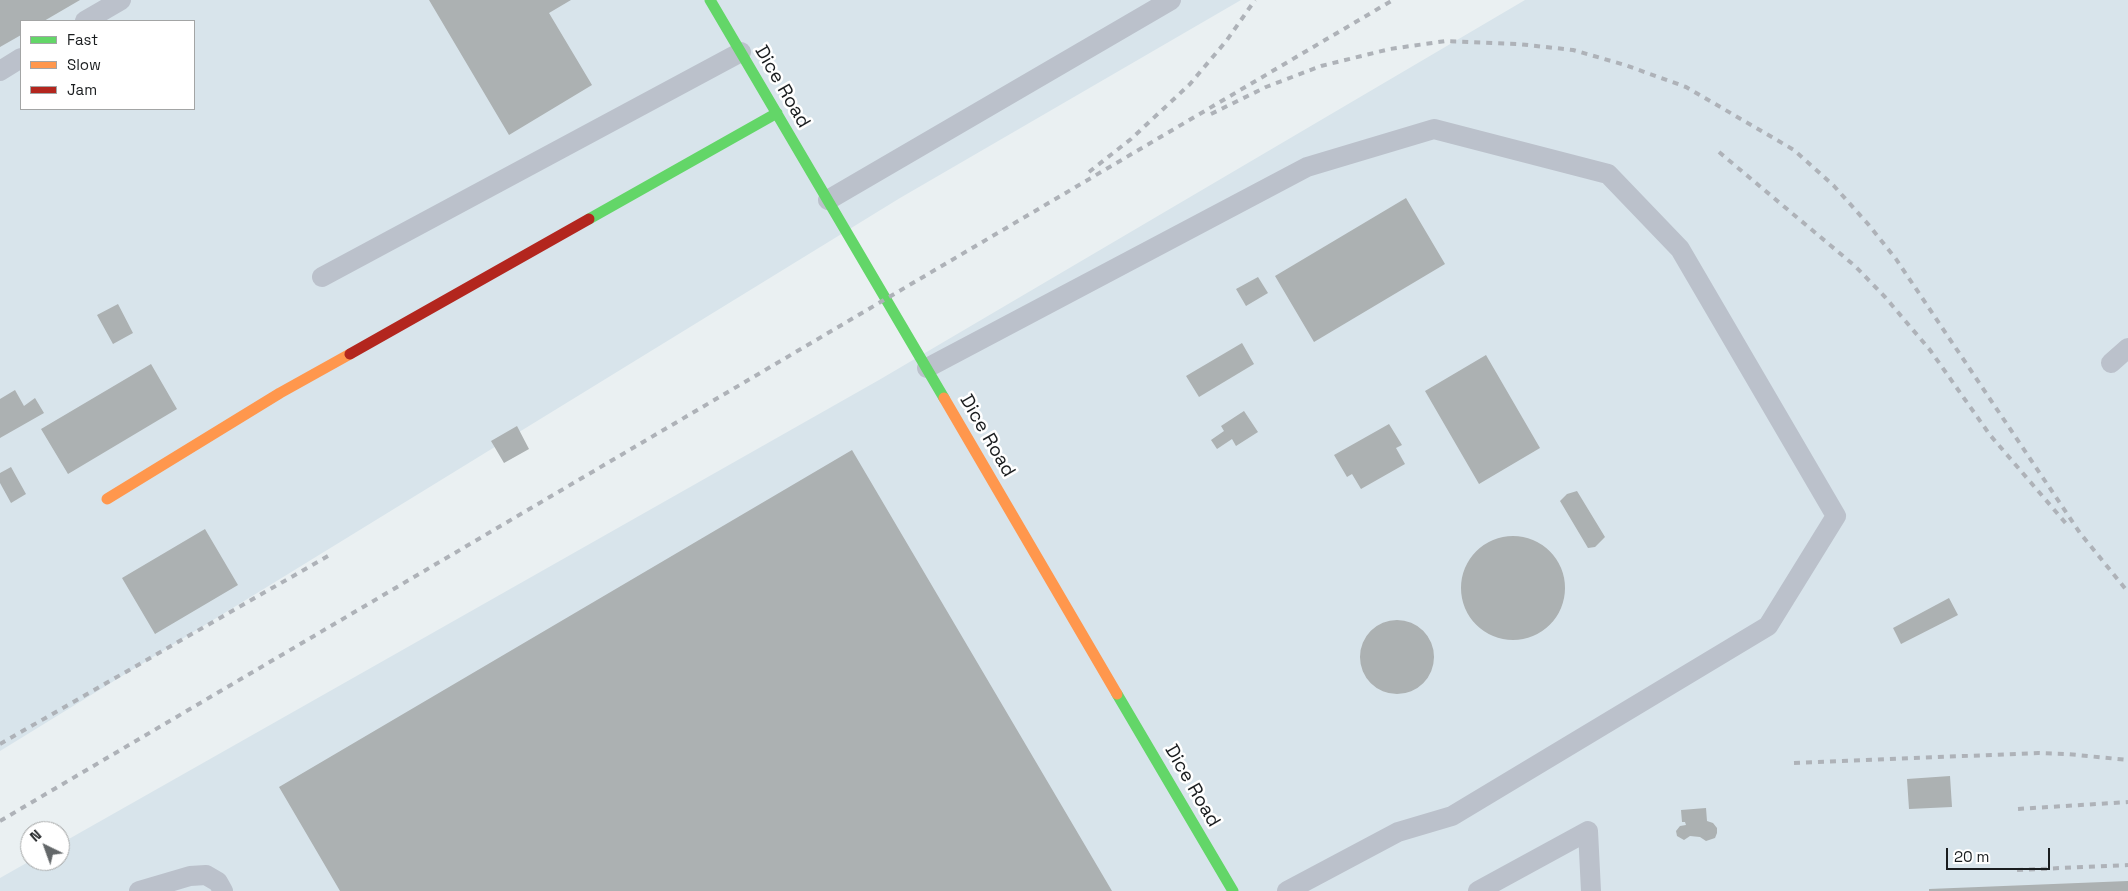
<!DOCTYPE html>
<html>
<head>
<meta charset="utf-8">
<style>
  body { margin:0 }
  #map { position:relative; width:2128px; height:891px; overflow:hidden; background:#eaf0f2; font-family:"Space Grotesk",sans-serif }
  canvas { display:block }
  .legend { position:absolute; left:20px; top:20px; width:175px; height:90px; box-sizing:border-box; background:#fff; border:1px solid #a3a5a5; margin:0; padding:6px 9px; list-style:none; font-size:15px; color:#1a1d1f }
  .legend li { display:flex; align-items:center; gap:10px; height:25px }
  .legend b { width:25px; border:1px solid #a3a5a5 }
  .north { position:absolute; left:20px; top:821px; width:50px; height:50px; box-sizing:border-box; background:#fff; border:1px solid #a3a5a5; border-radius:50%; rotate:318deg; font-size:14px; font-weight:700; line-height:20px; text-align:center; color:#1a1d1f }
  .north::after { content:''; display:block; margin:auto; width:18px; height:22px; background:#636769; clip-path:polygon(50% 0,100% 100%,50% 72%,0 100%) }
  .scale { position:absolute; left:1946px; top:848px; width:104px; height:22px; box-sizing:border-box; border:2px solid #1a1d1f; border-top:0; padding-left:6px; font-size:15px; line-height:18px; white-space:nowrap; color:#1a1d1f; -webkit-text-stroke:4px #fff; paint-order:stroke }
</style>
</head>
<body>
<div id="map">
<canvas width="2128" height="891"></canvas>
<ul class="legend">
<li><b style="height:6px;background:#63d668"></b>Fast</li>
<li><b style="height:6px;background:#ff974d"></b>Slow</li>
<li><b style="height:6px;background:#b3261e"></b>Jam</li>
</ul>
<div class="north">N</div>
<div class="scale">20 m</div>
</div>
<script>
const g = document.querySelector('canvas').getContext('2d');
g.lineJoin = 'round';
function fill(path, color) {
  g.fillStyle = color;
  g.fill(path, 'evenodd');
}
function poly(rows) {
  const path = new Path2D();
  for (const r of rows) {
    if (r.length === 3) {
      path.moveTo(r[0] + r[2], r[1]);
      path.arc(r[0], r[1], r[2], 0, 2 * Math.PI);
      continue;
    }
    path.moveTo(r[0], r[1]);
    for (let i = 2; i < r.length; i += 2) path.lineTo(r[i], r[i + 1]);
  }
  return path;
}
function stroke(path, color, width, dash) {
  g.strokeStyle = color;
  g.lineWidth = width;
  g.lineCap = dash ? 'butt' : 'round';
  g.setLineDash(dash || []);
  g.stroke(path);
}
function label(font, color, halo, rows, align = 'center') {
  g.font = font + ' "Space Grotesk",sans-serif';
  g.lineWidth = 5;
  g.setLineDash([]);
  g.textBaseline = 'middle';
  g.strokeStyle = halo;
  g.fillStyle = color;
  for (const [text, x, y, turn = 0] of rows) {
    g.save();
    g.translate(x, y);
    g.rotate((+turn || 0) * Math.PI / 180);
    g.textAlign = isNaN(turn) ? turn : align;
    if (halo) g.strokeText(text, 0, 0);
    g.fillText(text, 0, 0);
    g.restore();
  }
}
fill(poly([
  [0,0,1241,0,900,198,0,751],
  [21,21,194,21,194,109,21,109],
  [1525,0,2128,0,2128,891,0,891,0,878,30,861,60,861,60,844,879,380]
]), '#d8e4eb');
fill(poly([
  [0,0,80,0,44,21,21,21,21,35,0,47],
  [429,0,571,0,549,13,592,85,509,135],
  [1406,198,1445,264,1314,342,1275,276],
  [1258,277,1268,293,1246,306,1236,289],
  [118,304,133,333,113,344,97,315],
  [1242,343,1254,364,1199,397,1186,376],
  [1486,355,1540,448,1479,484,1425,391],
  [151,364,177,409,68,474,41,429],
  [15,390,24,406,35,398,44,413,0,438,0,399],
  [1244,411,1258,432,1236,446,1232,439,1217,449,1211,440,1224,431,1221,426],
  [1389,424,1402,445,1396,448,1405,464,1361,489,1352,474,1347,477,1334,455],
  [517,426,529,449,504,463,491,441],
  [852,450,1112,891,340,891,279,787],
  [11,467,26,494,11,503,0,483,0,473],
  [1577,491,1605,537,1595,547,1588,548,1560,501,1567,494],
  [205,529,238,585,155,634,122,578],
  [1513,588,52],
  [1949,598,1958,615,1901,644,1893,628],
  [1397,657,37],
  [1950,776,1952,807,1909,809,1907,779],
  [1706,808,1707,821,1713,823,1717,828,1717,833,1715,838,1706,841,1700,837,1690,836,1684,840,1677,836,1676,831,1680,826,1686,825,1685,822,1682,822,1681,810],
  [2128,881,2128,891,1929,891,1929,889]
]), '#acb1b2');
stroke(poly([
  [85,21,121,0],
  [0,71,21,58],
  [828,200,1171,0],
  [322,277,741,52],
  [2111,363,2128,348],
  [927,368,1307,167,1434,129,1608,174,1680,249,1836,516,1768,626,1452,816,1398,832,1287,891],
  [139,891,190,876,206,875,218,882,223,891],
  [1478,891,1588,831,1591,891]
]), '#bbc1cb', 20);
stroke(poly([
  [710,0,944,398],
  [589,219,777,113],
  [1117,694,1233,891]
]), '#63d668', 11);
stroke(poly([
  [944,398,1117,694],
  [107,499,280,393,350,354]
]), '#ff974d', 11);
stroke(poly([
  [350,354,589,219]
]), '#b3261e', 11);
stroke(poly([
  [1211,114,1266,87,1321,66,1390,49,1446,41,1518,44,1573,50,1625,65,1686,87,1794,150,1834,186,1868,224,1896,259,2080,533,2128,592],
  [1719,152,1855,266,1885,297,1930,350,1990,435,2069,527],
  [1089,172,1131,139,1190,84,1227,40,1255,0],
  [0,744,328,556],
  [1794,763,2038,753,2067,754,2128,760],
  [2018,809,2128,802],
  [0,821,1393,0],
  [2017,870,2128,865]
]), '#aeb2b8', 4, [6, 6]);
label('19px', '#1a1d1f', '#fff', [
  ["Dice Road",782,87,60],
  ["Dice Road",987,436,60],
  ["Dice Road",1192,786,60]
]);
</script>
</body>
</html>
